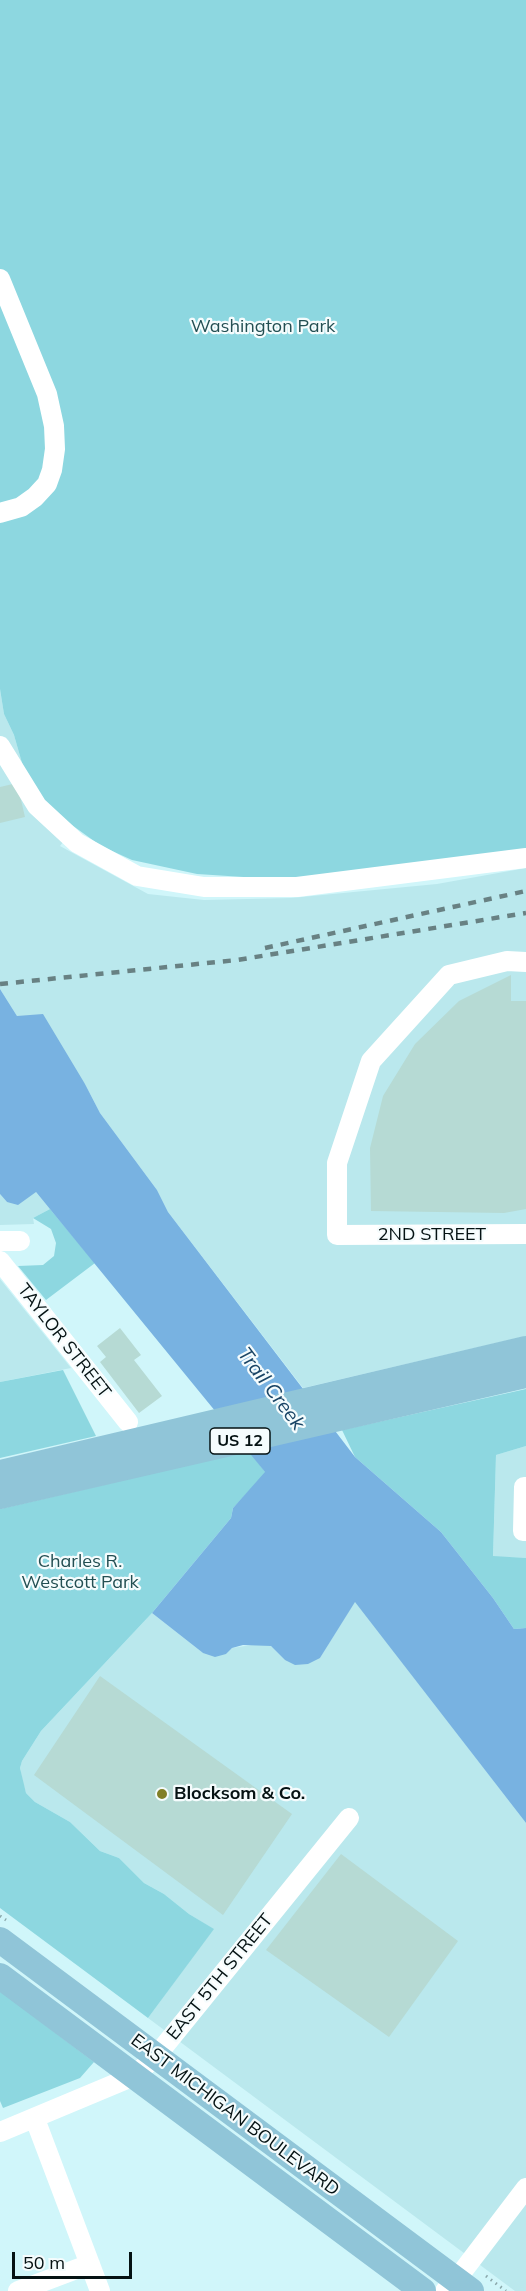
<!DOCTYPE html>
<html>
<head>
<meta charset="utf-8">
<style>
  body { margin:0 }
  #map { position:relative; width:526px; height:2291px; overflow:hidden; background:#d0f6fa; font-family:Mulish,sans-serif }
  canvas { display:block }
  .scale { position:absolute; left:12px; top:2252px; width:120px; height:27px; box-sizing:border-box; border:3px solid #051213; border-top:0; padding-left:8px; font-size:18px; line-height:21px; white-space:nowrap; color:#051213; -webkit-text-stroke:4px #f5fcfd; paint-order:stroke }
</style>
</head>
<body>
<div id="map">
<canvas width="526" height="2291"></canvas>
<div class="scale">50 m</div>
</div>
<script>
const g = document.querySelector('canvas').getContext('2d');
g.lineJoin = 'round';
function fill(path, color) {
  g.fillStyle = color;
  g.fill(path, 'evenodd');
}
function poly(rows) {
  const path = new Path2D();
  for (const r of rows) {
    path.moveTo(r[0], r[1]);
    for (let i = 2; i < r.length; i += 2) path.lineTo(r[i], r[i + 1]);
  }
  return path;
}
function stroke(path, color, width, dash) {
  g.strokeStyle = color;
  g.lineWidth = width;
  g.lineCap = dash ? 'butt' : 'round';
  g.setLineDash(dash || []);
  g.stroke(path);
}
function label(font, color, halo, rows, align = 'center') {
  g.font = font + ' Mulish,sans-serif';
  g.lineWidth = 4.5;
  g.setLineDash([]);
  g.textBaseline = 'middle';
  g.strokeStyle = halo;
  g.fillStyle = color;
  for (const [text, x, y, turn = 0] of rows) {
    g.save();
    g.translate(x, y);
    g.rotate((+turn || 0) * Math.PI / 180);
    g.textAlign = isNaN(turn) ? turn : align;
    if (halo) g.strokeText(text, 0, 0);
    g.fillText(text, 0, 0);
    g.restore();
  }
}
fill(poly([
  [0,689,4,714,14,735,24,770,75,827,60,846,148,894,204,900,291,898,437,884,526,868,526,1336,303,1388,168,1212,157,1190,100,1113,85,1084,17,1016,0,989],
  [35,1191,50,1209,33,1218,34,1224,0,1225,0,1194,7,1202],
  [0,1279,71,1368,0,1382],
  [526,1446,526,1558,493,1557,496,1455],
  [355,1601,526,1823,526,2291,515,2291,148,2018,213,1929,189,1914,164,1894,144,1883,119,1858,100,1851,70,1822,35,1802,26,1793,23,1783,20,1768,22,1761,41,1731,152,1613,203,1653,226,1654,232,1648,258,1644,271,1646,285,1660,320,1658]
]), '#bae8ed');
fill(poly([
  [0,0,526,0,526,849,314,878,259,878,197,874,132,860,101,846,69,823,39,796,24,770,14,735,4,714,0,689],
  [50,1209,95,1263,46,1300,18,1266,43,1265,54,1256,56,1243,51,1229,33,1218],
  [63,1370,96,1436,0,1458,0,1382],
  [526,1389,526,1446,496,1455,493,1556,526,1558,526,1628,514,1629,493,1598,441,1532,355,1457,342,1430],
  [249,1451,266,1473,233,1508,231,1518,152,1613,41,1731,22,1761,20,1768,26,1793,35,1802,70,1822,100,1851,119,1858,144,1883,164,1894,189,1914,214,1929,148,2018,0,1908,0,1509],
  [0,1991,94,2062,80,2078,3,2108,0,2101]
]), '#8dd7e0');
fill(poly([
  [0,989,17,1016,43,1014,85,1084,100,1113,157,1190,168,1212,355,1457,441,1532,493,1598,514,1629,526,1628,526,1823,355,1602,320,1658,308,1664,295,1665,285,1660,271,1646,243,1645,232,1648,226,1654,215,1657,203,1653,152,1613,231,1518,233,1508,265,1472,36,1192,18,1205,7,1202,0,1194]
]), '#78b2e1');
fill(poly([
  [17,783,25,817,0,823,0,787],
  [511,975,511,1001,526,1001,526,1209,504,1213,371,1211,370,1148,383,1096,415,1044,459,1001],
  [120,1328,141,1355,134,1360,162,1396,139,1413,100,1362,106,1357,97,1346],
  [100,1676,292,1814,223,1915,34,1775],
  [341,1854,458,1941,389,2037,266,1950]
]), '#b6dad4');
stroke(poly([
  [0,1916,6,1920],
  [486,2276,506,2291]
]), '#8aa7aa', 3, [1.5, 4.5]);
stroke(poly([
  [0,279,47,394,54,426,55,449,52,470,47,484,35,497,21,507,0,513],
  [0,746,37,806,77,843,137,876,204,887,297,887,526,858],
  [526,962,507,961,449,975,371,1061,337,1163,337,1235,526,1234],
  [0,1241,20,1241],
  [0,1261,128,1422],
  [526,1487,524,1487,523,1531,526,1531],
  [35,2119,100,2291],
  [0,2132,134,2076,157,2055,349,1818],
  [18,2291,90,2264],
  [445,2291,456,2280,526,2188]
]), '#fff', 20);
stroke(poly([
  [0,1473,526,1349],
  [0,1496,526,1375],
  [0,1940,471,2291],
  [0,1976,423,2291]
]), '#90c5d8', 26);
stroke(poly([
  [265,948,526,891],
  [0,984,237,960,526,913]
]), '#688183', 4.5, [8, 8]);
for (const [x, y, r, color] of [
  [162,1794,6,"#817f27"]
]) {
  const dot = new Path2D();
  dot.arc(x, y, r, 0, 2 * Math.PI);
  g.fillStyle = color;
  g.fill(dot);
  stroke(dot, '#f5fcfd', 2);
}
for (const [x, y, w] of [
  [240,1441,60]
]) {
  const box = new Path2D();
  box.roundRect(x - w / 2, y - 13, w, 26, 4.5);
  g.fillStyle = '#f5fcfd';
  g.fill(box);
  stroke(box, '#051213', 1.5);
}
label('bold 16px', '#051213', null, [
  ["US 12",240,1441]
]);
label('18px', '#234f53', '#f5fcfd', [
  ["Washington Park",263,327],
  ["Charles R.",80,1562],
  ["Westcott Park",80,1583]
]);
label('18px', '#051213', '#f5fcfd', [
  ["2ND STREET",432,1235],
  ["TAYLOR STREET",64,1341,52],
  ["EAST 5TH STREET",220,1977,-51],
  ["EAST MICHIGAN BOULEVARD",235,2115,37]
]);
label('bold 18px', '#051213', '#f5fcfd', [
  ["Blocksom & Co.",174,1794]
], 'left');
label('italic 20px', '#1a4566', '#f5fcfd', [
  ["Trail Creek",271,1389,53]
]);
</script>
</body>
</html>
